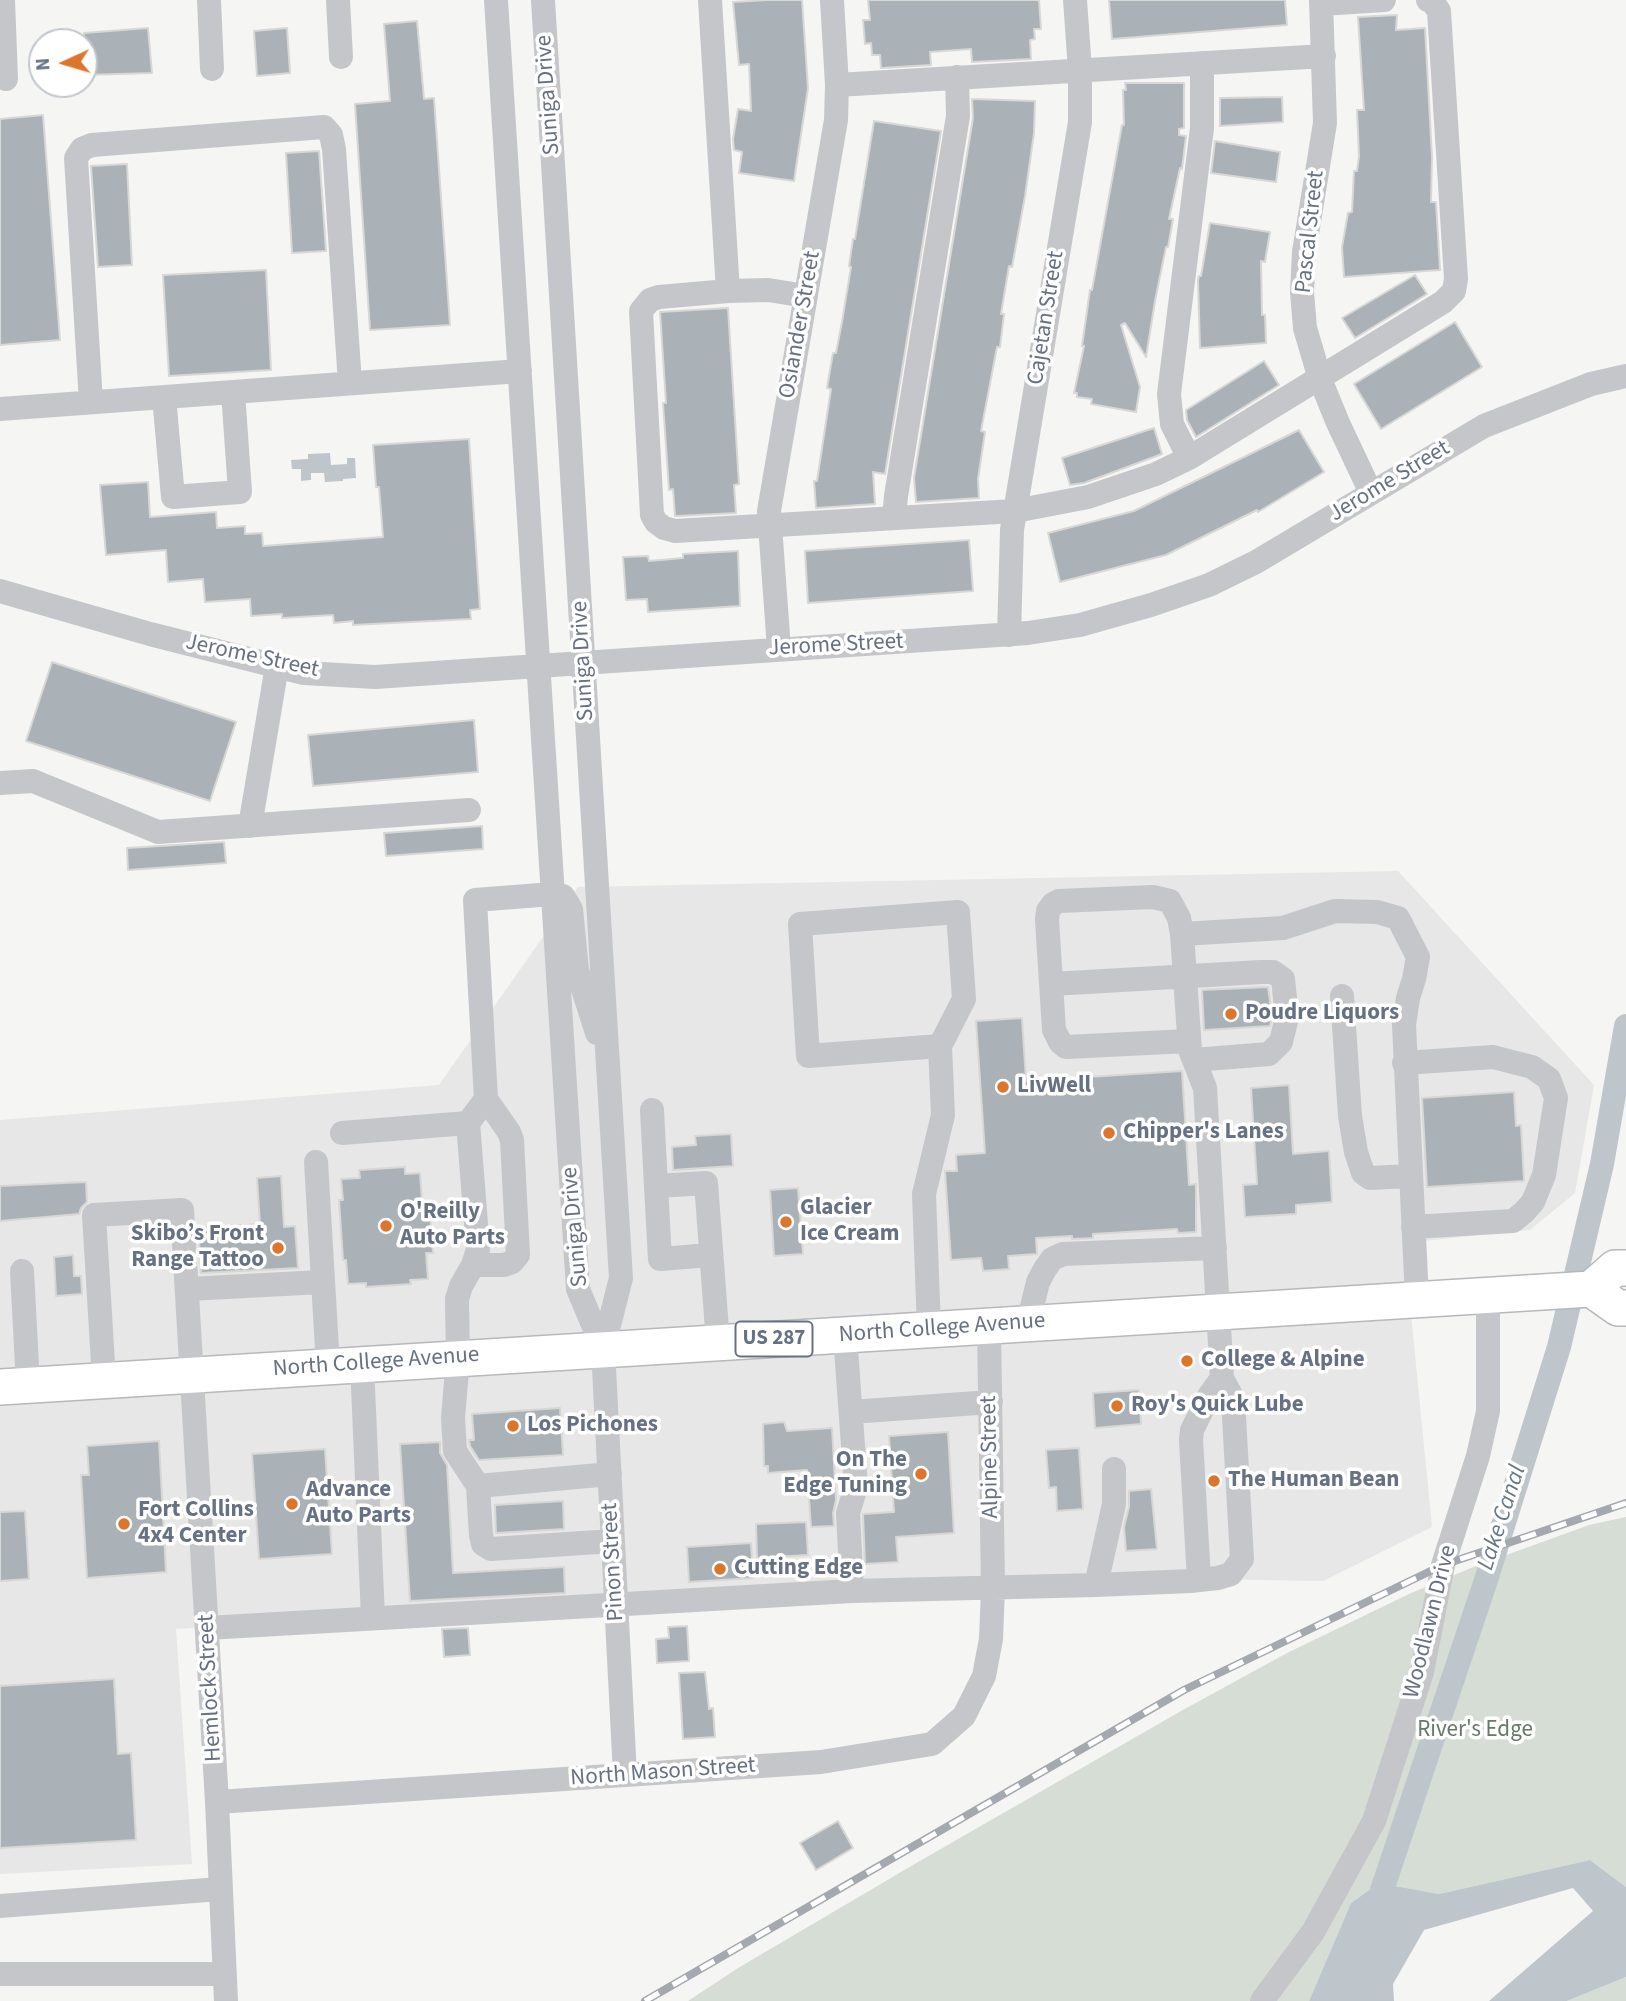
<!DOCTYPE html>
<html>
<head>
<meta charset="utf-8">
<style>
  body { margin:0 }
  #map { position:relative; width:1626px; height:2001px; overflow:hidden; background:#f5f6f3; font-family:"Source Sans 3",sans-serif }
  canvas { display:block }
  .north { position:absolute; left:28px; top:28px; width:70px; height:70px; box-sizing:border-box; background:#fff; border:2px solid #c2c6cd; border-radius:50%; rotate:266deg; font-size:19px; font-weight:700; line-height:28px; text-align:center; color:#667183 }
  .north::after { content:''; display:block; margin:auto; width:24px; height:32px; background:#dd762c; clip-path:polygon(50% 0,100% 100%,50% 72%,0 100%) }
</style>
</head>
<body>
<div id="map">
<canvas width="1626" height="2001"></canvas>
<div class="north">N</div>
</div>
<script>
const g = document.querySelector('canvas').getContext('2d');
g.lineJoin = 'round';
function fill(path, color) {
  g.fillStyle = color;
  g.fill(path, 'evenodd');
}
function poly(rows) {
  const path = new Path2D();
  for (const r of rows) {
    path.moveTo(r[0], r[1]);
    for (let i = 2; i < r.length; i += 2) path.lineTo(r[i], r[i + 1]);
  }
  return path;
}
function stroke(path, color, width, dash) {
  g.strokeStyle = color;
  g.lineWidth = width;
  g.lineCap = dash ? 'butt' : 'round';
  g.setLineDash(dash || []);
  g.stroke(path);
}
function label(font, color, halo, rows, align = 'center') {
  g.font = font + ' "Source Sans 3",sans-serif';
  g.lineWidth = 7;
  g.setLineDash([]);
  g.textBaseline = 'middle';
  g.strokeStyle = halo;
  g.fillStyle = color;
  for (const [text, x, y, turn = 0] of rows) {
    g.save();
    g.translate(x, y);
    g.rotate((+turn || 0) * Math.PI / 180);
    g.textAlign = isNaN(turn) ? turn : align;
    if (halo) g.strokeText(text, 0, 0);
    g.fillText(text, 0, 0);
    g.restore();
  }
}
fill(poly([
  [1398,871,1594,1085,1575,1193,1530,1230,1404,1243,1432,1527,1323,1581,997,1576,176,1629,192,1864,0,1874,0,1120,439,1085,578,887]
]), '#e6e7e6');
fill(poly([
  [1626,1517,1626,1887,1590,1860,1439,1894,1379,1883,1351,1903,1309,2001,688,2001,738,1968,918,1862,1181,1711,1287,1653,1411,1593,1476,1566,1589,1525],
  [1626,1977,1626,2001,1567,2001]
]), '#d6ddd4');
fill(poly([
  [330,453,331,465,347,464,347,458,355,458,356,478,343,479,343,481,325,482,324,473,311,473,311,480,301,481,301,469,292,469,291,460,308,459,308,454],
  [1590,1860,1626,1887,1626,1977,1567,2001,1489,2001,1593,1911,1573,1888,1424,1930,1393,1984,1394,2001,1309,2001,1351,1903,1379,1883,1439,1894]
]), '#bec6cc');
stroke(poly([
  [1374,1914,1487,1577,1559,1347,1602,1164,1626,1026]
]), '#bec6cc', 24);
const building = poly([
  [768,0,802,0,808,88,794,181,739,173,742,152,734,150,733,139,738,109,751,111,749,64,739,65,733,2,768,0],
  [868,0,1039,0,1041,29,1034,29,1035,39,1030,40,1031,59,972,62,971,49,930,52,931,65,881,68,880,55,872,55,871,43,865,44,863,20,870,20,868,0],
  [1109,0,1285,0,1287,25,1112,39,1109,0],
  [1397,15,1396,30,1425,28,1432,157,1431,202,1436,202,1440,270,1344,277,1342,247,1348,213,1352,212,1354,171,1357,171,1359,156,1357,110,1364,110,1358,17,1397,15],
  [417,21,424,99,434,98,450,325,370,330,355,104,390,101,384,24,417,21],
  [148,28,152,73,84,75,84,33,148,28],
  [287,28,290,73,257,76,254,31,287,28],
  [1125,83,1184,83,1184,128,1179,129,1179,135,1186,136,1182,169,1180,168,1169,219,1173,219,1168,247,1166,247,1155,301,1146,357,1125,323,1121,325,1140,387,1136,412,1091,404,1092,399,1077,397,1077,393,1074,393,1084,346,1082,346,1090,290,1092,290,1122,125,1124,125,1123,90,1126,90,1125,83],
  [1282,97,1283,122,1220,126,1220,98,1282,97],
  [972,99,1035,101,1034,133,1025,196,1012,267,1009,266,1001,314,1004,314,1000,347,997,347,981,431,985,432,978,479,979,498,916,502,914,478,973,118,972,99],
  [43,115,60,340,0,345,0,119,43,115],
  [874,121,941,131,885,474,873,472,875,504,816,508,814,481,817,481,831,389,827,388,833,353,836,353,842,322,851,267,849,266,853,239,855,239,874,121],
  [1215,141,1280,152,1276,182,1211,173,1215,141],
  [319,151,326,251,292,253,286,153,319,151],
  [127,164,132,265,98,267,91,166,127,164],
  [1210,223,1270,232,1265,262,1261,261,1262,315,1265,315,1266,343,1200,348,1198,280,1199,276,1201,276,1210,223],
  [266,270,271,370,169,376,163,275,266,270],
  [1415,275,1427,294,1355,338,1342,318,1415,275],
  [728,308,739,484,734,485,736,513,677,516,675,516,673,489,669,490,663,403,666,403,660,312,728,308],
  [1455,322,1482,367,1381,429,1354,384,1455,322],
  [1264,361,1279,385,1196,437,1187,420,1186,410,1264,361],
  [1154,428,1162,454,1084,483,1070,485,1062,458,1154,428],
  [1299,430,1324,472,1258,512,1257,510,1166,555,1060,582,1048,533,1134,511,1299,430],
  [469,439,480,609,470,610,471,619,353,625,353,621,334,623,333,615,282,618,282,614,251,616,250,599,205,602,203,579,168,582,166,550,106,555,100,485,148,482,150,517,216,512,217,528,245,526,245,534,262,533,263,546,383,537,379,487,376,487,373,445,469,439],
  [969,540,973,591,808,603,805,551,969,540],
  [738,551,740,606,648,612,647,599,626,600,623,557,648,556,649,561,683,558,683,554,738,551],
  [52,662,236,722,210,801,26,741,52,662],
  [474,720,478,772,313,786,308,735,474,720],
  [482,826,483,849,386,856,384,833,482,826],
  [224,842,226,863,128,870,127,848,224,842],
  [1268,987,1272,1016,1270,1026,1204,1030,1202,990,1268,987],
  [1022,1018,1026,1081,1182,1071,1189,1185,1196,1184,1196,1232,1178,1233,1177,1229,1093,1234,1093,1238,1072,1239,1072,1236,1036,1238,1037,1254,1008,1256,1009,1269,983,1271,981,1258,951,1260,945,1171,957,1171,956,1155,985,1153,976,1021,1022,1018],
  [1289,1085,1293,1154,1329,1151,1332,1202,1296,1205,1296,1214,1245,1217,1243,1185,1257,1184,1251,1088,1289,1085],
  [1514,1092,1516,1126,1521,1125,1524,1181,1427,1187,1422,1098,1514,1092],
  [731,1134,733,1166,673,1170,672,1147,696,1145,695,1136,731,1134],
  [405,1167,405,1174,420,1173,422,1200,429,1200,433,1253,426,1253,428,1279,410,1280,411,1284,366,1287,366,1283,348,1284,346,1260,343,1260,339,1200,343,1200,341,1179,360,1178,359,1170,405,1167],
  [281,1176,284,1227,295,1226,298,1268,201,1273,198,1228,260,1224,257,1178,281,1176],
  [86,1182,87,1202,81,1208,79,1214,0,1221,0,1186,86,1182],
  [798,1188,803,1254,774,1256,770,1190,798,1188],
  [73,1255,74,1276,81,1276,82,1294,56,1296,54,1257,73,1255],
  [1139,1390,1141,1424,1095,1428,1093,1393,1139,1390],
  [560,1408,563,1455,479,1460,470,1446,469,1440,474,1440,472,1414,560,1408],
  [784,1422,787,1431,832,1428,836,1500,833,1513,834,1526,811,1527,807,1470,768,1473,768,1466,764,1466,763,1424,784,1422],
  [948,1432,954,1533,896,1537,898,1562,865,1564,863,1514,894,1512,889,1436,948,1432],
  [159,1441,166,1572,87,1578,81,1475,89,1475,87,1446,159,1441],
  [440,1442,440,1453,447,1465,453,1573,564,1567,565,1593,410,1601,400,1444,440,1442],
  [1079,1448,1083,1509,1057,1511,1056,1487,1049,1488,1046,1450,1079,1448],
  [325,1449,332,1554,259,1559,252,1454,325,1449],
  [1151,1489,1157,1549,1126,1551,1124,1527,1129,1507,1129,1491,1151,1489],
  [563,1501,564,1529,496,1533,495,1505,563,1501],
  [25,1511,29,1579,0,1581,0,1512,25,1511],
  [806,1522,808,1555,757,1558,756,1524,806,1522],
  [751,1543,753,1578,689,1582,687,1547,751,1543],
  [687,1626,689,1661,657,1663,656,1639,669,1638,668,1627,687,1626],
  [468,1628,470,1655,444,1657,442,1629,468,1628],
  [705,1672,709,1709,713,1708,715,1737,683,1739,679,1673,705,1672],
  [114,1679,118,1754,131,1753,136,1840,0,1848,0,1686,114,1679],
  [838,1821,853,1848,816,1870,800,1843,838,1821]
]);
fill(building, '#aab1b7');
stroke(building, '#d7d8d5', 2);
const highway = poly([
  [1591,1289,1618,1308,1626,1308],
  [0,1387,1591,1289,1615,1268,1626,1268]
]);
stroke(highway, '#b6b8bc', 38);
stroke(poly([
  [3,0,6,79],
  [209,0,212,69],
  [338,0,341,57],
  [496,0,578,1289,603,1349],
  [543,0,621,1278,603,1349,625,1775],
  [710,0,728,291,659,297,650,300,641,311,652,515,656,522,664,528,675,531,1015,511,1088,497,1156,474,1189,458,1443,302,1454,291,1456,279,1439,11,1432,1,1428,0],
  [1321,0,1325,123,1304,252,1302,292,1305,328,1320,379,1338,423,1371,493],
  [1322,4,1384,0],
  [837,85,1324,56],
  [728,291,768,290,806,296],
  [164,397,173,497,240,492,233,392],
  [91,402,76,158,82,149,92,145,324,127,331,135,334,149,350,383],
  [0,409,520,371],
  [1189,458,1172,424,1169,394,1202,128,1202,63],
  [894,518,896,496,958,116,957,77],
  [0,591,150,634,304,673,375,677,1028,633,1080,625,1151,605,1209,585,1256,562,1484,426,1591,384,1626,376],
  [1009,635,1012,530,1080,122,1080,70,1075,0],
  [779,649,769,511,836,120,837,85,832,0],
  [0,783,33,781,158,832,469,810],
  [250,826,277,666],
  [1182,934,1283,928,1335,911,1377,912,1398,918,1418,957,1414,979,1408,998,1404,1025,1417,1299],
  [1052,984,1261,972,1273,972,1283,979,1287,1017,1281,1042,1269,1054,1194,1060],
  [1342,996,1350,1116,1356,1152,1363,1173,1370,1178,1410,1176],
  [597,1033,577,970,571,909,563,896,553,894,475,900,486,1099,468,1123,478,1249,473,1265,461,1286,457,1299,458,1358,453,1418,455,1451,478,1486,481,1535,483,1544,491,1549,613,1541],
  [1189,1041,1066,1047,1060,1042,1054,1030,1047,920,1048,911,1053,904,1059,901,1153,897,1170,901,1179,918,1182,934,1190,1050,1205,1088,1222,1378],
  [1404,1063,1493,1057,1532,1067,1549,1079,1556,1098,1544,1175,1533,1202,1524,1212,1513,1221,1413,1227],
  [652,1110,656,1186],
  [342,1133,468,1123],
  [316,1162,328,1366],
  [710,1255,660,1259,656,1186,706,1183,718,1343],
  [473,1265,504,1265,512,1262,518,1255,512,1140,509,1132,486,1099],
  [22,1271,28,1385],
  [188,1289,322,1282],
  [1028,1323,1038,1282,1045,1269,1052,1259,1063,1254,1215,1248],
  [929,1329,924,1194,943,1115,940,1046,964,999,958,912,800,924,808,1056,940,1046],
  [845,1335,856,1487,848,1513,852,1591],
  [362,1364,373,1618],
  [104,1380,94,1215,182,1210,217,1802,226,2001],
  [851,1412,991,1402],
  [478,1486,610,1474],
  [1096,1585,1114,1504,1114,1469],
  [207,1628,852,1591,1096,1585,1191,1581,1199,1580,1218,1578,1231,1574,1242,1559,1233,1399,1222,1378,1209,1396,1192,1430,1191,1440,1199,1580],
  [217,1802,821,1762,932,1744,964,1716,984,1676,991,1639,993,1588,989,1326],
  [0,1906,220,1889],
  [0,1974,224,1974],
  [1262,2001,1313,1932,1374,1821,1422,1672,1443,1565,1478,1456,1488,1411,1488,1295]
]), '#c4c6ca', 24);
stroke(highway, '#fff', 35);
const rail = poly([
  [645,2001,1184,1690,1443,1565,1626,1503]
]);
stroke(rail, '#a4a8af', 8);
stroke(rail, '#fff', 5, [16]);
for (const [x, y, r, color] of [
  [1231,1014,7,"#dd762c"],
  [1003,1087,7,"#dd762c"],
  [1109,1133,7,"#dd762c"],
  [786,1222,7,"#dd762c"],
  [386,1226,7,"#dd762c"],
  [278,1248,7,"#dd762c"],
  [1187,1361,7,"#dd762c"],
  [1117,1406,7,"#dd762c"],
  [513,1426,7,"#dd762c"],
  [921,1474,7,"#dd762c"],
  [1214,1481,7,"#dd762c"],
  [292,1504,7,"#dd762c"],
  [124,1524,7,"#dd762c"],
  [720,1569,7,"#dd762c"]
]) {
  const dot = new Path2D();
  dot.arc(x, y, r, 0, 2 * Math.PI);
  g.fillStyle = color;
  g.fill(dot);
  stroke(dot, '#fff', 2.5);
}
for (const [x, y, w] of [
  [774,1339,77]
]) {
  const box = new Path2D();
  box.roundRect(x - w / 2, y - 17.5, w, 35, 5);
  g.fillStyle = '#fff';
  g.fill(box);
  stroke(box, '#667183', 2);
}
label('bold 21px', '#667183', null, [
  ["US 287",774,1339]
]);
label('23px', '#667183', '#fff', [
  ["Suniga Drive",549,95,-94],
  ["Pascal Street",1311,232,-84],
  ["Cajetan Street",1047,318,-81],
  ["Osiander Street",801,325,-80],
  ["Jerome Street",1390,482,-31],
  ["Jerome Street",836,646,-3],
  ["Jerome Street",252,657,12],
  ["Suniga Drive",584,661,-93],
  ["Suniga Drive",576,1227,-95],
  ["North College Avenue",942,1329,-4],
  ["North College Avenue",376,1363,-4],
  ["Alpine Street",991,1457,-91],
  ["Pinon Street",614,1562,-93],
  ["Woodlawn Drive",1431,1622,-76],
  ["Hemlock Street",211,1688,-93],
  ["North Mason Street",663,1773,-4]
]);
label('bold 23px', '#667183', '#fff', [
  ["Poudre Liquors",1245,1014],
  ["LivWell",1017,1087],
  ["Chipper's Lanes",1123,1133],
  ["Glacier",800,1209],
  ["Ice Cream",800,1235],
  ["O'Reilly",400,1213],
  ["Auto Parts",400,1239],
  ["Skibo’s Front",264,1235,"right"],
  ["Range Tattoo",264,1261,"right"],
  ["College & Alpine",1201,1361],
  ["Roy's Quick Lube",1131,1406],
  ["Los Pichones",527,1426],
  ["On The",907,1461,"right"],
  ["Edge Tuning",907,1487,"right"],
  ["The Human Bean",1228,1481],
  ["Advance",306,1491],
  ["Auto Parts",306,1517],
  ["Fort Collins",138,1511],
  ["4x4 Center",138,1537],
  ["Cutting Edge",734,1569]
], 'left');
label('23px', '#657a65', '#fff', [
  ["River's Edge",1475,1731]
]);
label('italic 24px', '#677886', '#fff', [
  ["Lake Canal",1503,1518,-72]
]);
</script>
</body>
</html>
